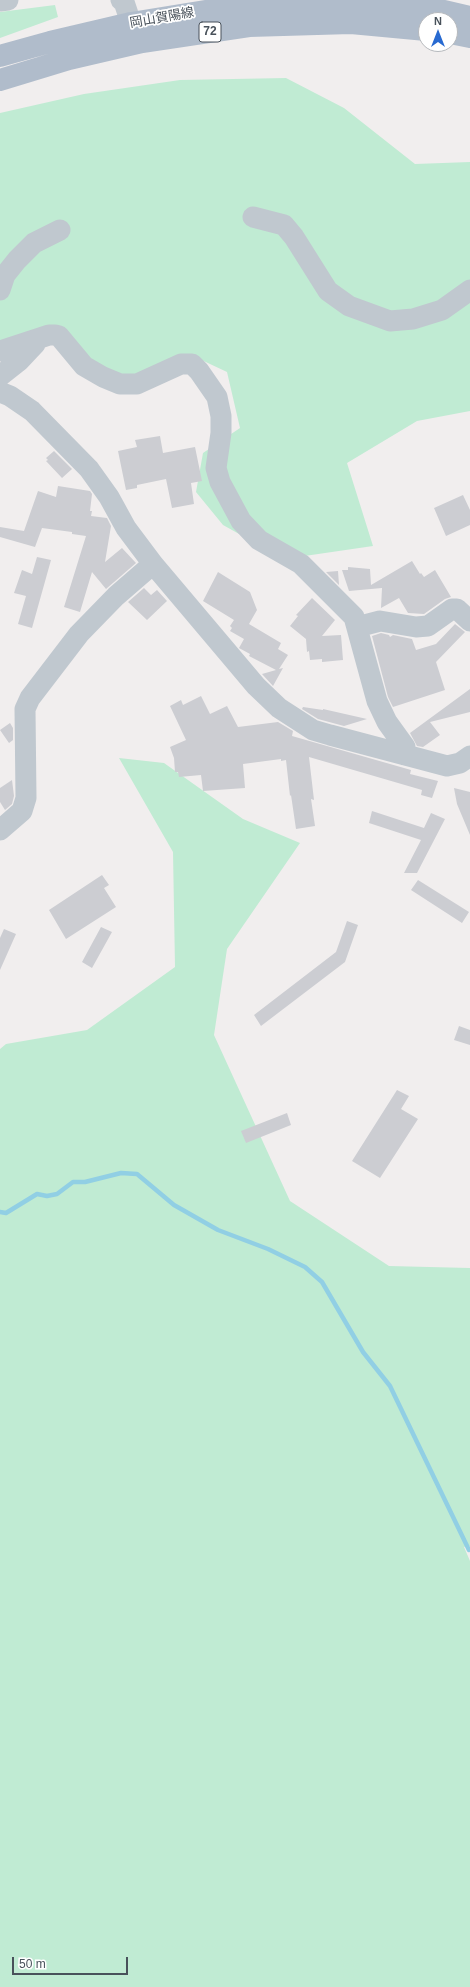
<!DOCTYPE html>
<html>
<head>
<meta charset="utf-8">
<style>
  body { margin:0 }
  #map { position:relative; width:470px; height:1987px; overflow:hidden; background:#f1eeee; font-family:Helvetica,sans-serif }
  canvas { display:block }
  .north { position:absolute; left:418px; top:12px; width:40px; height:40px; box-sizing:border-box; background:#fff; border:1px solid #b6b9bd; border-radius:50%; rotate:0deg; font-size:11px; font-weight:700; line-height:16px; text-align:center; color:#48515a }
  .north::after { content:''; display:block; margin:auto; width:14px; height:18px; background:#286ad1; clip-path:polygon(50% 0,100% 100%,50% 72%,0 100%) }
  .scale { position:absolute; left:12px; top:1957px; width:116px; height:18px; box-sizing:border-box; border:2px solid #48515a; border-top:0; padding-left:5px; font-size:12px; line-height:14px; white-space:nowrap; color:#48515a; -webkit-text-stroke:3px #fff; paint-order:stroke }
</style>
</head>
<body>
<div id="map">
<canvas width="470" height="1987"></canvas>
<div class="north">N</div>
<div class="scale">50 m</div>
</div>
<script>
const g = document.querySelector('canvas').getContext('2d');
g.lineJoin = 'round';
function fill(path, color) {
  g.fillStyle = color;
  g.fill(path, 'evenodd');
}
function poly(rows) {
  const path = new Path2D();
  for (const r of rows) {
    path.moveTo(r[0], r[1]);
    for (let i = 2; i < r.length; i += 2) path.lineTo(r[i], r[i + 1]);
  }
  return path;
}
function stroke(path, color, width, dash) {
  g.strokeStyle = color;
  g.lineWidth = width;
  g.lineCap = dash ? 'butt' : 'round';
  g.setLineDash(dash || []);
  g.stroke(path);
}
function label(font, color, halo, rows, align = 'center') {
  g.font = font + ' Helvetica,"Noto Sans JP",sans-serif';
  g.lineWidth = 3.5;
  g.setLineDash([]);
  g.textBaseline = 'middle';
  g.strokeStyle = halo;
  g.fillStyle = color;
  for (const [text, x, y, turn = 0] of rows) {
    g.save();
    g.translate(x, y);
    g.rotate((+turn || 0) * Math.PI / 180);
    g.textAlign = isNaN(turn) ? turn : align;
    if (halo) g.strokeText(text, 0, 0);
    g.fillText(text, 0, 0);
    g.restore();
  }
}
fill(poly([
  [55,5,58,17,0,38,0,12],
  [286,78,344,108,415,164,470,162,470,411,417,421,347,463,373,546,284,559,223,525,196,492,203,453,240,428,227,372,193,356,149,379,110,377,60,341,0,357,0,113,84,94,180,80],
  [119,758,164,763,243,819,300,843,227,949,214,1035,290,1201,389,1266,470,1268,470,1546,464,1547,470,1561,470,1987,0,1987,0,1049,6,1044,87,1030,175,967,173,852]
]), '#c0ebd3');
stroke(poly([
  [0,1212,6,1213,37,1194,47,1196,57,1194,73,1182,85,1182,121,1173,137,1174,174,1205,218,1230,268,1249,305,1267,322,1282,363,1352,390,1386,469,1550]
]), '#91cfe4', 4.5);
fill(poly([
  [160,436,163,453,195,447,202,481,191,483,194,504,172,508,166,479,137,485,137,488,126,490,118,451,137,447,135,440],
  [54,451,72,469,62,478,46,461,48,460,46,458],
  [58,486,90,491,92,494,90,511,92,511,91,516,107,518,111,526,105,562,122,548,136,563,106,589,92,572,80,612,64,607,86,536,72,534,72,532,42,528,35,547,0,537,0,527,24,531,38,491,56,497],
  [463,495,470,510,470,525,446,536,434,508],
  [37,557,51,560,32,628,18,624,26,596,14,593,22,570,32,574],
  [412,561,420,574,421,573,424,577,435,570,451,597,445,599,424,614,408,613,399,598,381,608,382,588,349,591,342,570,348,570,348,567,370,569,371,585],
  [338,571,339,585,326,572],
  [218,572,250,592,257,610,249,624,281,643,278,649,288,655,279,669,283,668,273,686,262,674,276,670,249,656,250,654,239,648,244,639,230,631,232,628,230,626,234,620,203,601],
  [144,588,151,595,157,590,167,601,147,620,128,602],
  [312,598,335,620,322,636,341,635,343,660,322,662,322,659,310,660,309,651,307,652,306,639,290,626,298,616,296,615],
  [455,624,465,632,436,662,445,690,393,707,388,697,372,636,381,633,389,635,390,637,393,635,412,639,416,650,436,644],
  [470,689,470,712,430,722,440,735,423,747,417,746,410,733],
  [201,696,210,714,227,706,238,727,278,722,293,731,292,736,411,770,410,774,438,781,432,798,421,795,422,790,309,757,314,800,311,799,315,826,296,829,291,795,290,796,286,760,281,761,281,759,243,764,245,788,203,791,201,775,179,777,178,772,175,772,174,758,170,747,186,740,170,706,181,700,183,705],
  [303,707,323,710,323,709,367,719,344,726,318,719,302,709],
  [10,723,13,728,13,740,9,743,0,730],
  [12,780,14,796,12,804,5,810,0,802,0,788],
  [454,788,470,792,470,835,457,804],
  [372,811,424,828,431,813,445,819,417,873,404,873,421,840,369,823],
  [102,875,109,885,104,888,116,907,66,939,49,910],
  [418,880,469,912,462,923,411,890],
  [347,921,358,925,345,962,261,1026,254,1015,336,952],
  [101,927,112,932,92,968,82,962],
  [4,929,16,934,0,970,0,938],
  [459,1026,470,1030,470,1045,454,1040],
  [397,1090,409,1096,401,1109,418,1119,380,1178,352,1161],
  [287,1113,291,1125,246,1143,241,1131]
]), '#cccdd2');
stroke(poly([
  [121,0,124,2,131,23],
  [0,1,8,0],
  [253,217,284,225,294,237,328,291,349,306,390,321,413,319,442,310,470,290],
  [0,290,5,275,17,260,34,243,60,230],
  [0,351,49,335,55,335,59,336,84,366,103,377,120,384,137,384,181,364,192,364,199,371,217,397,221,416,221,433,216,468,220,482,241,521,259,540,301,564,354,617,377,701,387,722,405,747,405,755],
  [0,376,19,361,35,344,37,339],
  [0,392,10,396,32,411,89,469,109,497,126,528,153,564,256,686,279,708,313,730,330,735,447,766,460,763,470,756],
  [357,627,380,621,416,627,428,626,452,609,457,609,470,621],
  [0,830,22,811,26,798,25,709,30,698,79,634,116,596,153,564]
]), '#c0c8cf', 21);
stroke(poly([
  [450,33,470,37],
  [0,56,50,42,131,23,237,6,348,2,444,11,470,17],
  [0,80,69,59,142,42,249,26,351,23,426,30]
]), '#b0bccb', 22);
for (const [x, y, w] of [
  [210,32,22]
]) {
  const box = new Path2D();
  box.roundRect(x - w / 2, y - 10, w, 20, 3);
  g.fillStyle = '#fff';
  g.fill(box);
  stroke(box, '#48515a', 1);
}
label('bold 12px', '#48515a', null, [
  ["72",210,32]
]);
label('13px', '#48515a', '#fff', [
  ["岡山賀陽線",162,18,-10]
]);
</script>
</body>
</html>
